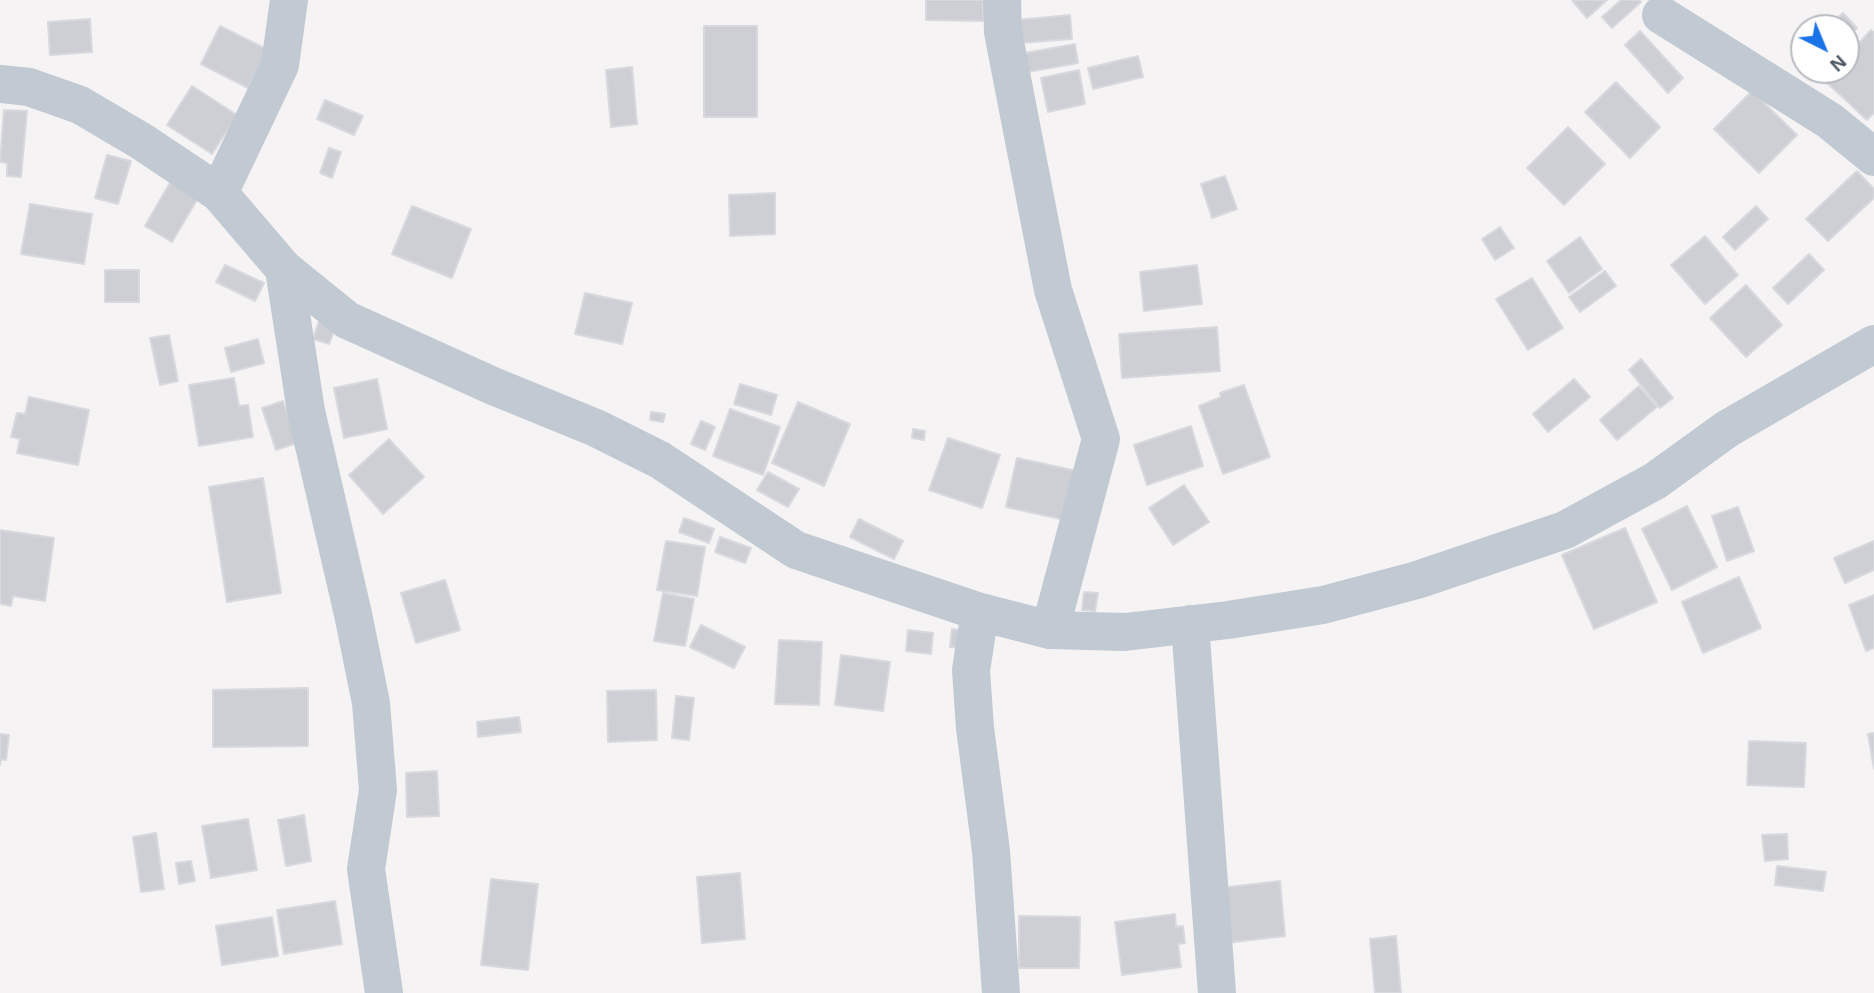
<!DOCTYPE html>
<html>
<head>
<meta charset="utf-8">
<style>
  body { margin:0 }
  #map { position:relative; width:1874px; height:993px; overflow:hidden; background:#f5f3f3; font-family:Helvetica,sans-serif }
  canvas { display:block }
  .north { position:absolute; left:1790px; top:14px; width:70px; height:70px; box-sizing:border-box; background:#fff; border:2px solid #b7bbc0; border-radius:50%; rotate:137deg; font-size:19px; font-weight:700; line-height:28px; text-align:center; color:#4a5661 }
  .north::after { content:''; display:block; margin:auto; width:24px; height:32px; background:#1a73e8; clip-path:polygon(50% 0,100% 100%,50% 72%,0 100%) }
</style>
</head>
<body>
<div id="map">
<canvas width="1874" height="993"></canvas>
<div class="north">N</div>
</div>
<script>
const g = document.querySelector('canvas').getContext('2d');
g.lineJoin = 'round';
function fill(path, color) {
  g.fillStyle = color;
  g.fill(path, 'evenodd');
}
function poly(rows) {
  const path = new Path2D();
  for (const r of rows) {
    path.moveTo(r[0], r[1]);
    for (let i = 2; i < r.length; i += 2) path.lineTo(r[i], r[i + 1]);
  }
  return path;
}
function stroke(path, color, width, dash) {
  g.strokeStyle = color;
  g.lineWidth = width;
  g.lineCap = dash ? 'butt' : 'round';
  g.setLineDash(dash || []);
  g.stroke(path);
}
const building = poly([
  [926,0,983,0,983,21,926,20,926,0],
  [1572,0,1607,0,1587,18,1572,0],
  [1621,0,1639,0,1641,2,1612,28,1602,17,1621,0],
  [1843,13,1857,28,1846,37,1846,28,1826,28,1843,13],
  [1070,15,1072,39,1019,43,1017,20,1070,15],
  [90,19,92,52,50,55,48,22,90,19],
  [220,26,268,50,248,88,201,64,220,26],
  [704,26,757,26,757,117,704,117,704,26],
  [1871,30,1874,33,1874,113,1867,120,1824,80,1834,70,1846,70,1846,57,1871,30],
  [1640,31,1683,78,1668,93,1625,45,1640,31],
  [1075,44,1078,63,1028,72,1025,53,1075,44],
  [1138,56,1143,77,1093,89,1088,68,1138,56],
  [632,67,637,124,611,127,606,70,632,67],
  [1079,70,1085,104,1048,112,1041,78,1079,70],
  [1616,82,1660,127,1630,158,1585,112,1616,82],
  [192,86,237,115,212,154,167,125,192,86],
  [1752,91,1797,135,1759,173,1714,129,1752,91],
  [325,100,363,116,354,135,317,119,325,100],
  [4,110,27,111,21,177,7,176,7,163,0,162,4,110],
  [1568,127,1605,164,1564,205,1527,168,1568,127],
  [329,148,341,152,332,178,320,173,329,148],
  [107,155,131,161,118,204,95,198,107,155],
  [1857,171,1874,189,1874,198,1828,241,1806,219,1857,171],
  [1225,176,1237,209,1212,218,1201,184,1225,176],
  [171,181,198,198,172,242,145,226,171,181],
  [775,193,775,234,730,236,729,195,775,193],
  [30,204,92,214,84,264,21,254,30,204],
  [412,206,471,229,452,278,392,254,412,206],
  [1756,206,1768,219,1735,250,1723,237,1756,206],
  [1500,227,1514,248,1495,260,1482,239,1500,227],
  [1705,236,1738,275,1705,304,1671,265,1705,236],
  [1580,237,1602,269,1569,293,1547,261,1580,237],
  [1809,254,1824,270,1788,304,1773,288,1809,254],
  [225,265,264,283,255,301,216,282,225,265],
  [1197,265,1202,304,1144,311,1140,272,1197,265],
  [105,270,139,270,139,302,105,302,105,270],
  [1605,271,1616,286,1580,312,1569,297,1605,271],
  [1532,278,1563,328,1528,350,1496,299,1532,278],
  [1746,285,1782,325,1746,357,1710,318,1746,285],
  [585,293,632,303,622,344,575,334,585,293],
  [320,318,337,324,329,344,313,339,320,318],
  [1217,327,1220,371,1122,378,1119,334,1217,327],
  [169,335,178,381,160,385,150,338,169,335],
  [258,339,264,363,231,372,225,348,258,339],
  [1641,359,1673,398,1660,408,1629,370,1641,359],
  [234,378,239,406,248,405,253,437,199,446,189,385,234,378],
  [377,379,387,429,344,438,334,388,377,379],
  [1574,379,1590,397,1548,432,1533,414,1574,379],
  [740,384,777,395,771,415,734,404,740,384],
  [1244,385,1270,457,1223,474,1199,406,1221,397,1220,393,1244,385],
  [1639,386,1657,407,1617,440,1600,420,1639,386],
  [29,397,89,410,78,465,17,453,20,439,11,437,17,413,25,414,29,397],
  [283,401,297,443,276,450,262,408,283,401],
  [798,402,850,424,824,486,772,463,798,402],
  [730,409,780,427,763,475,713,456,730,409],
  [651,412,665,414,663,422,650,420,651,412],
  [701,421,715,427,705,450,691,444,701,421],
  [1191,426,1203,466,1147,485,1134,445,1191,426],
  [913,429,925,431,924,440,912,438,913,429],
  [948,438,1000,455,982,508,929,490,948,438],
  [389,439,424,477,383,514,349,475,389,439],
  [1017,458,1077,471,1065,520,1006,507,1017,458],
  [768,472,799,489,788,507,757,490,768,472],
  [263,478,281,593,227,602,209,487,263,478],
  [1184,485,1209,522,1173,545,1149,508,1184,485],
  [1687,506,1717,567,1672,590,1642,529,1687,506],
  [1738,507,1754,551,1727,561,1712,516,1738,507],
  [684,518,714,529,709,543,679,532,684,518],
  [859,519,903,541,894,559,850,537,859,519],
  [1625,528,1657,602,1594,629,1562,555,1625,528],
  [0,530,54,538,45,601,13,596,11,606,0,604,0,530],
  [720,537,751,548,745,563,715,552,720,537],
  [666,541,705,547,697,596,657,590,666,541],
  [1874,541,1874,570,1845,583,1834,558,1874,541],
  [1739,577,1761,628,1703,653,1682,602,1739,577],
  [445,580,460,630,416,643,401,593,445,580],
  [1084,592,1098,593,1095,611,1082,610,1084,592],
  [663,593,694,599,685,646,654,641,663,593],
  [1874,595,1874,648,1866,651,1849,605,1874,595],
  [701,625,745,647,734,668,690,647,701,625],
  [952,629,964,631,962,648,950,647,952,629],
  [908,630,933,633,931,654,906,651,908,630],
  [779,640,822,642,819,705,775,704,779,640],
  [841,655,890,662,883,711,835,705,841,655],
  [308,688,308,746,213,747,213,690,308,688],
  [656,690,657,740,608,742,607,691,656,690],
  [676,696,694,698,689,740,672,738,676,696],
  [519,717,521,732,478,737,477,722,519,717],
  [1874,733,1874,769,1868,734,1874,733],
  [0,734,9,735,6,760,1,759,0,765,0,734],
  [1749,741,1806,743,1804,787,1747,785,1749,741],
  [437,771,439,816,407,817,406,773,437,771],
  [304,815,311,861,286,866,278,820,304,815],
  [248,819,257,870,211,878,202,826,248,819],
  [156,833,164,889,141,892,133,837,156,833],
  [1787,834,1788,859,1765,861,1762,835,1787,834],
  [191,861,195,881,179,884,176,863,191,861],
  [1777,866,1826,872,1823,891,1775,885,1777,866],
  [740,873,745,939,702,943,697,877,740,873],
  [491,879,538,884,528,970,481,965,491,879],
  [1280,881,1285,936,1226,943,1221,888,1280,881],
  [335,901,342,944,284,954,277,910,335,901],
  [1175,914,1176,927,1183,926,1185,943,1178,944,1181,967,1122,975,1115,922,1175,914],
  [1019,916,1080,917,1079,968,1019,968,1019,916],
  [272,917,278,956,222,965,216,926,272,917],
  [1396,936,1401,993,1375,993,1370,939,1396,936]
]);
fill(building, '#cdcfd5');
stroke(building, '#d7d9de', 2);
stroke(poly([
  [1002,0,1003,32,1053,290,1101,439,1050,630],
  [1661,15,1830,121,1874,157],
  [0,84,29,87,80,105,141,141,219,193,284,269,347,320,493,386,596,428,660,460,796,550,980,612,1050,630,1125,632,1228,620,1323,605,1417,580,1565,530,1655,481,1727,429,1874,344],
  [219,193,280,65,289,0],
  [284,269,306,411,353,614,371,703,378,790,366,869,384,993],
  [980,612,971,670,975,728,991,851,1001,993],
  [1190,624,1217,993]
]), '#c1cad2', 38);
</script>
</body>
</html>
